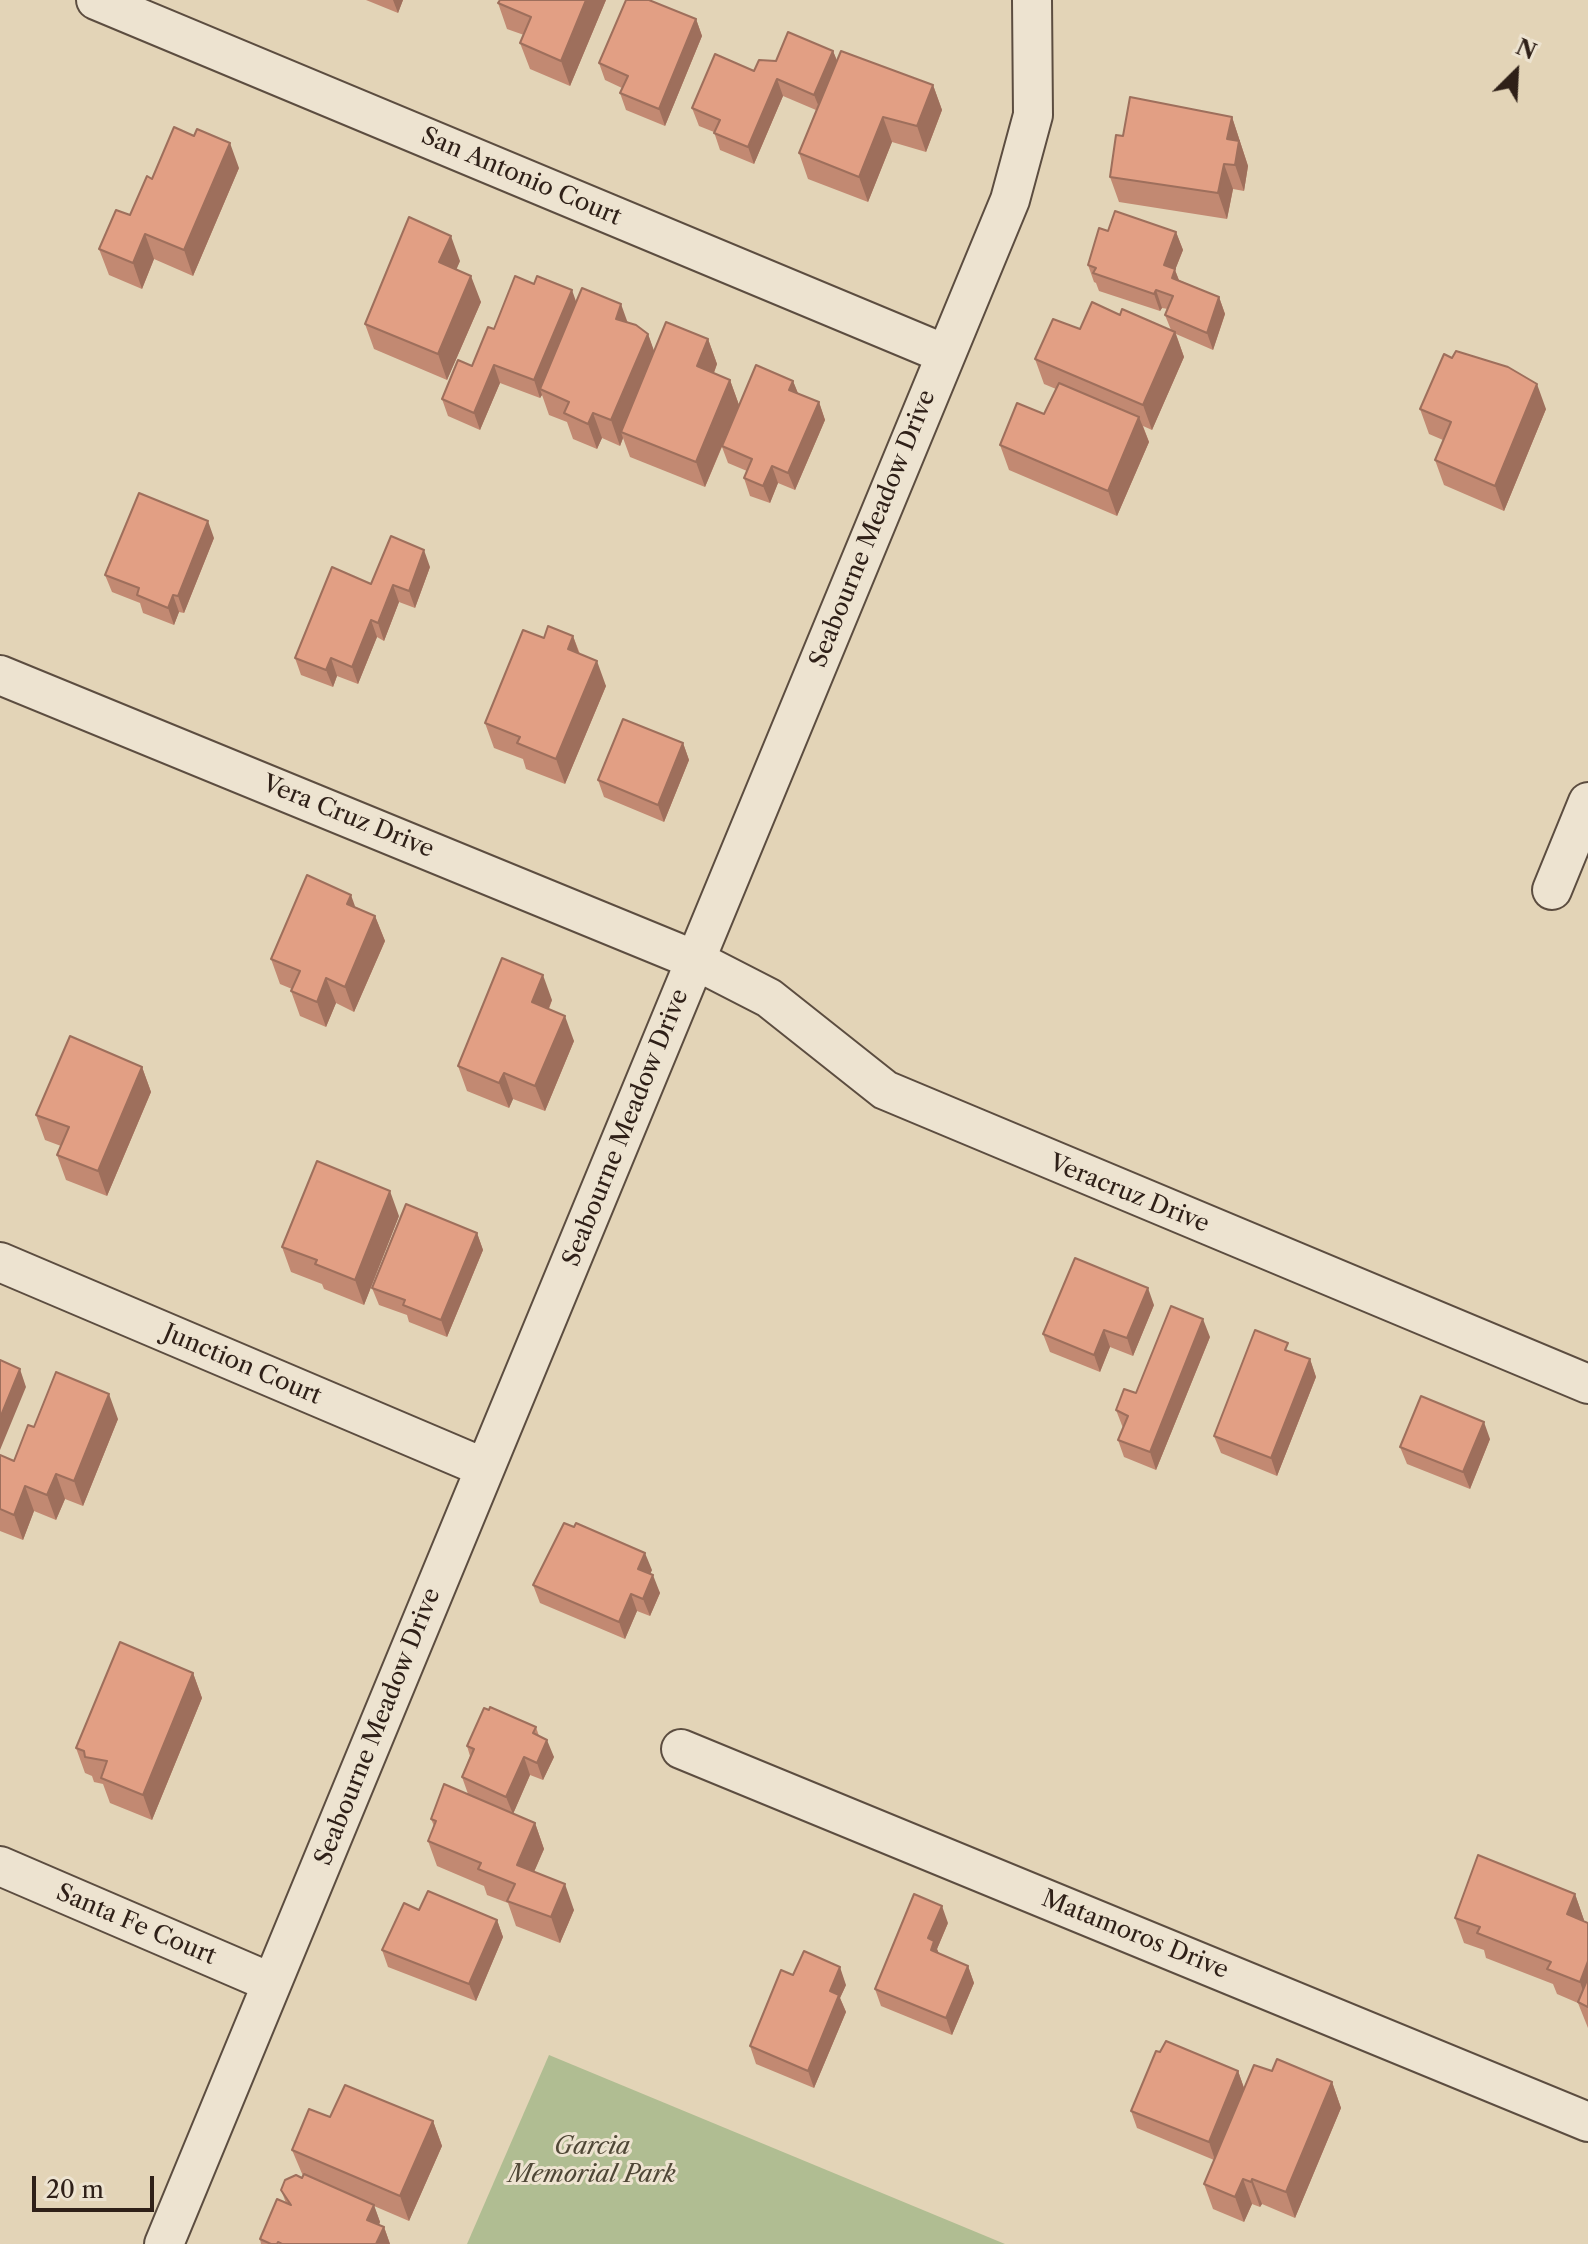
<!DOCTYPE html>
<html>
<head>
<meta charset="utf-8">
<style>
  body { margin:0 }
  #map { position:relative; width:1588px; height:2244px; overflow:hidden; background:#e3d4b7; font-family:"Libre Caslon Text",serif }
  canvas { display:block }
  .north { position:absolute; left:1476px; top:32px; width:80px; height:80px; -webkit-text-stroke:6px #ede3d0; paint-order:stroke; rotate:24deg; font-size:22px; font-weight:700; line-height:32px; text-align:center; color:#2f2018 }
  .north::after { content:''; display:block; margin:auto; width:28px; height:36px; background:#2f2018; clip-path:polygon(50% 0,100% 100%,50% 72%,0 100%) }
  .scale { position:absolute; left:32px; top:2176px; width:122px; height:36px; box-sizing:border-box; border:4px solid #2f2018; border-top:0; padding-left:10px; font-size:24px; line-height:28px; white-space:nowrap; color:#2f2018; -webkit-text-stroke:6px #ede3d0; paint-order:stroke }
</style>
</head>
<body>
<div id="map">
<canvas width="1588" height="2244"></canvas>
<div class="north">N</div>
<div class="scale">20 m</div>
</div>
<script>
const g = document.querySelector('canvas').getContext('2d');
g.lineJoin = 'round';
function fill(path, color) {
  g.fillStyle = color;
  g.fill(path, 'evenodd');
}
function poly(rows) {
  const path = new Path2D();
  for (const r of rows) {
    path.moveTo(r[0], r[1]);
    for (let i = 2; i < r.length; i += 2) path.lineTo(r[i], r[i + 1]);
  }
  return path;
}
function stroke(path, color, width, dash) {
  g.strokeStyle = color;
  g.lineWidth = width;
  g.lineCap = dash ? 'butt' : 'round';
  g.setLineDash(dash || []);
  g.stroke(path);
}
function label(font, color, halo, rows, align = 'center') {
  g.font = font + ' "Libre Caslon Text",serif';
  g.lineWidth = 6;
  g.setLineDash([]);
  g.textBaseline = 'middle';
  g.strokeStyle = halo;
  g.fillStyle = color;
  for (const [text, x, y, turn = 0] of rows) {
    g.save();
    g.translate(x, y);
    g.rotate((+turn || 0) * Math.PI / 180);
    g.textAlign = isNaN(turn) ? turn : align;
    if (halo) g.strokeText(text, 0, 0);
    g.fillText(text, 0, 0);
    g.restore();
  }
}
fill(poly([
  [549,2055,1005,2244,467,2244]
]), '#b0bd92');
const minor = poly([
  [96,0,945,354],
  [0,675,695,960,769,998,885,1090,1588,1384],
  [1552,890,1588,802],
  [0,1262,485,1468],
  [681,1749,1588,2122],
  [0,1866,272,1983],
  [164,2244,1010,200,1033,115,1032,0]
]);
stroke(minor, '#5c4d40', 42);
stroke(minor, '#ede3d0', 38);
fill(poly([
  [366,0,403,0,398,13],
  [500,0,606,0,570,86,530,69,520,43,524,35,507,29,498,3],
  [696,19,702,36,665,126,626,110,620,93,622,88,605,80,599,63],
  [833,51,837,61,933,85,942,110,926,152,892,142,868,202,808,179,799,153,816,110,783,96,754,164,720,150,714,132,699,126,692,108,754,71,776,61],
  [1232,117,1248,166,1244,191,1233,189,1227,219,1119,202,1110,177,1123,136],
  [239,168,193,276,154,259,142,289,109,275,99,249,130,215],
  [1108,231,1176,232,1183,250,1175,270,1179,280,1219,297,1225,314,1213,350,1176,334,1184,357,1152,430,1143,426,1149,442,1117,516,1009,470,1000,445,1044,414,1056,389,1044,384,1035,359,1080,329,1120,315,1171,330,1165,315,1168,309,1162,308,1160,311,1099,291,1096,283,1094,282,1088,265],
  [460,261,456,269,481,302,447,380,374,349,365,324],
  [576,303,628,322,648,334,654,352,708,339,717,364,714,373,730,380,739,405,793,381,798,394,819,402,825,420,795,490,778,483,770,503,750,496,744,478,747,471,728,463,722,447,705,487,630,457,623,438,620,446,602,438,597,449,573,439,567,422,549,415,542,395,540,398,500,383,480,430,448,416,442,399,472,366,494,329],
  [1420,409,1546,409,1504,511,1444,485,1435,460,1443,440,1429,434],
  [214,538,184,613,179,612,174,625,143,613,140,603,112,592,105,575],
  [430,567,415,608,399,602,384,641,377,637,358,684,337,676,333,687,301,675,295,658,371,584],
  [573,636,580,654,606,686,565,784,526,769,523,759,494,748,485,723,544,638],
  [683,743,689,760,664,822,604,797,598,780],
  [356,907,375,916,385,941,354,1012,336,1003,326,1027,300,1016,291,991,292,989,280,984,271,959],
  [552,1000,549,1009,574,1041,545,1111,513,1099,509,1108,467,1091,458,1066],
  [142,1067,151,1092,107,1196,66,1180,57,1155,61,1146,45,1140,36,1115],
  [399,1216,364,1305,324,1289,322,1284,291,1272,282,1247],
  [477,1233,483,1250,447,1337,409,1322,407,1315,379,1305,372,1288],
  [1154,1305,1133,1356,1110,1347,1100,1372,1050,1352,1043,1334],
  [1210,1337,1156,1470,1124,1457,1118,1440,1123,1428,1116,1410,1136,1393],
  [1291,1352,1310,1359,1316,1377,1277,1476,1221,1453,1214,1436],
  [118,1419,83,1506,65,1499,56,1520,34,1511,23,1540,0,1531,0,1455,14,1461,34,1427],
  [1490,1439,1470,1489,1407,1464,1400,1447],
  [652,1570,650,1574,660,1593,650,1616,637,1611,625,1639,540,1603,533,1585],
  [193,1673,202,1698,152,1820,110,1803,103,1784,94,1782,92,1776,85,1773,76,1748],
  [536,1727,539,1736,554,1757,543,1780,530,1775,513,1814,535,1823,544,1849,534,1872,574,1910,560,1943,516,1926,508,1903,487,1895,484,1886,437,1866,428,1841,434,1826,431,1819,468,1794,462,1777,470,1756,467,1746],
  [1575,1894,1584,1920,1583,1921,1588,1923,1588,2028,1578,2003,1557,1994,1553,1984,1486,1958,1484,1950,1464,1943,1455,1918],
  [419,1910,497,1920,503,1937,476,2001,388,1967,382,1950],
  [948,1923,937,1949,939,1954,968,1966,974,1983,952,2035,881,2006,875,1989],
  [793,1975,846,1985,840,1998,846,2012,814,2088,756,2064,750,2046],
  [1160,2052,1238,2071,1244,2088,1272,2071,1332,2082,1341,2108,1295,2218,1262,2204,1260,2207,1252,2204,1244,2222,1213,2209,1204,2184,1214,2160,1137,2128,1131,2111],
  [330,2117,433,2121,442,2146,409,2221,374,2206,380,2222,379,2225,384,2227,390,2244,261,2244,260,2239,286,2203,281,2190,302,2178,303,2176,292,2150]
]), '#c28972');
fill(poly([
  [393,0,403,0,398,13],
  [586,0,606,0,570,86,561,61],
  [696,19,702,36,665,126,659,109],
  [833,51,840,68,821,112,814,95],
  [777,79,783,96,754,164,748,147],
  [933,85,942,110,926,152,917,126],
  [883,117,892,142,868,202,859,177],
  [1232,117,1248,166,1244,191,1235,165,1227,139],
  [230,143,239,168,193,276,184,250],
  [1224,164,1233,189,1227,219,1218,193],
  [1176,232,1183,250,1175,270,1181,286,1178,295,1164,265],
  [145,234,154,259,142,289,133,263],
  [451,236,460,261,449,287,439,262],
  [471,276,481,302,447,380,438,354],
  [572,290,578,307,540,389,542,395,540,398,534,380],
  [1156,290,1162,308,1160,311,1154,294],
  [1219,297,1225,314,1213,350,1207,333],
  [621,304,630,329,616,319],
  [1175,332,1184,357,1152,430,1143,405],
  [648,334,657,359,621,432,623,438,620,446,611,420],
  [708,339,717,364,707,391,697,366],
  [494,365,500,383,480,430,474,413],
  [730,380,739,405,705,487,696,462],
  [793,381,800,398,789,390],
  [1537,384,1546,409,1504,511,1495,486],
  [819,402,825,420,795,490,788,473],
  [593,413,602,438,597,449,588,424],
  [1139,417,1149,442,1117,516,1108,491],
  [772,466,778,483,770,503,763,486],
  [208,521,214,538,184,613,178,596],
  [424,550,430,567,415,608,409,591],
  [393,585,399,602,384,641,378,623],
  [173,595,179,612,174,625,168,608],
  [371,620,377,637,358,684,352,667],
  [573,636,582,662,568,649],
  [331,658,337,676,333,687,326,670],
  [597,661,606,686,565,784,556,759],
  [683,743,689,760,664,822,658,805],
  [351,895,360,920,347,904],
  [375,916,385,941,354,1012,345,987],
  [543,975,552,1000,541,1027,532,1002],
  [326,978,336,1003,326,1027,317,1002],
  [565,1016,574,1041,545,1111,535,1086],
  [142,1067,151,1092,107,1196,98,1171],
  [504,1073,513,1099,509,1108,499,1083],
  [390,1191,399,1216,364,1305,355,1280],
  [477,1233,483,1250,447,1337,441,1320],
  [1148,1288,1154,1305,1133,1356,1127,1338],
  [1203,1319,1210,1337,1156,1470,1150,1452],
  [1104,1330,1110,1347,1100,1372,1094,1355],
  [1310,1359,1316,1377,1277,1476,1271,1458],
  [20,1369,26,1387,0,1450,0,1418],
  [109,1394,118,1419,83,1506,74,1481],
  [1484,1422,1490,1439,1470,1489,1463,1472],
  [56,1474,65,1499,56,1520,47,1495],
  [25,1486,34,1511,23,1540,14,1515],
  [645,1553,652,1570,644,1587,638,1569],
  [653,1575,660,1593,650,1616,643,1599],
  [631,1594,637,1611,625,1639,619,1622],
  [193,1673,202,1698,152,1820,143,1795],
  [547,1740,554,1757,543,1780,537,1763],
  [524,1757,530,1775,513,1814,506,1797],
  [535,1823,544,1849,526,1890,517,1865],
  [565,1884,574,1910,560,1943,551,1917],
  [1575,1894,1584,1920,1576,1939,1567,1914],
  [942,1906,948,1923,937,1949,941,1958,931,1950,928,1938],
  [497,1920,503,1937,476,2001,469,1984],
  [1588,1961,1588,2005,1580,1982],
  [968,1966,974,1983,952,2035,946,2018],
  [840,1967,846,1985,840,1998,846,2012,814,2088,808,2071,830,1991],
  [1238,2071,1244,2088,1215,2160,1209,2142],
  [1332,2082,1341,2108,1295,2218,1286,2192],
  [433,2121,442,2146,409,2221,400,2196],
  [1243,2179,1252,2204,1244,2222,1235,2197],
  [1252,2179,1262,2204,1260,2207,1251,2182],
  [374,2205,380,2222,373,2237,367,2220],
  [384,2227,390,2244,376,2244]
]), '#9e6f5c');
const building = poly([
  [500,0,586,0,561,61,520,43,531,17,498,3,500,0],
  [626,0,649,0,696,19,659,109,620,93,628,76,599,63,626,0],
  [788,32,833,51,814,95,777,79,748,147,714,133,720,120,692,108,715,54,754,71,759,60,776,61,788,32],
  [841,51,933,85,917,126,883,117,859,177,799,153,841,51],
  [1130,97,1232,117,1227,139,1239,141,1235,165,1224,164,1218,193,1110,177,1116,135,1123,136,1130,97],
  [174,127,194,136,197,129,230,143,184,250,145,234,133,263,99,249,116,210,130,215,147,176,152,179,174,127],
  [1115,211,1176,232,1164,265,1175,269,1172,278,1219,297,1207,333,1165,315,1173,296,1156,290,1154,294,1093,273,1096,268,1088,265,1099,228,1108,231,1115,211],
  [409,217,451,236,439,262,471,276,438,354,365,324,409,217],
  [515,276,534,284,537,276,572,290,534,380,494,365,474,413,442,399,458,360,472,366,488,327,494,329,515,276],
  [582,288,621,304,616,319,636,325,648,334,611,420,593,413,588,424,564,413,569,402,540,389,582,288],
  [1092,302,1120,315,1122,309,1175,332,1143,405,1035,359,1053,319,1080,329,1092,302],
  [666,322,708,339,697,366,730,380,696,462,621,432,666,322],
  [1456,351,1508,367,1537,384,1495,486,1435,460,1451,422,1420,409,1444,354,1452,358,1456,351],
  [756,365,793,381,789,390,819,402,788,473,772,466,763,486,744,478,752,459,722,446,756,365],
  [1059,383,1139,417,1108,491,1000,445,1017,403,1044,414,1059,383],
  [139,493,208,521,178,596,173,595,168,608,137,595,139,588,105,575,139,493],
  [391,536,424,550,409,591,393,585,378,623,371,620,352,667,331,658,326,670,295,658,332,567,371,584,391,536],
  [548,626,573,636,568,649,597,661,556,759,517,743,520,737,485,723,523,630,544,638,548,626],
  [623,719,683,743,658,805,598,780,623,719],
  [307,875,351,895,347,904,375,916,345,987,326,978,317,1002,291,991,300,971,271,959,307,875],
  [502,958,543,975,532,1002,565,1016,535,1086,504,1073,499,1083,458,1066,502,958],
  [70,1036,142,1067,98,1171,57,1155,69,1127,36,1115,70,1036],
  [317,1161,390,1191,355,1280,315,1264,317,1260,282,1247,317,1161],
  [406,1204,477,1233,441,1320,403,1305,405,1300,372,1288,406,1204],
  [1075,1258,1148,1288,1127,1338,1104,1330,1094,1355,1043,1334,1075,1258],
  [1171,1306,1203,1319,1150,1452,1118,1440,1128,1416,1116,1410,1124,1389,1136,1393,1171,1306],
  [1255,1330,1288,1343,1285,1350,1310,1359,1271,1458,1214,1436,1255,1330],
  [0,1360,20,1369,0,1418,0,1360],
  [56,1372,109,1394,74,1481,56,1474,47,1495,25,1486,14,1515,0,1509,0,1455,14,1461,28,1425,34,1427,56,1372],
  [1421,1396,1484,1422,1463,1472,1400,1447,1421,1396],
  [564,1523,574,1527,576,1523,645,1553,638,1569,653,1575,643,1599,631,1594,619,1622,533,1585,564,1523],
  [120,1642,193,1673,143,1795,101,1778,107,1761,85,1757,84,1751,76,1748,120,1642],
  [490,1707,536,1727,533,1733,547,1740,537,1763,524,1757,506,1797,462,1777,474,1749,467,1746,484,1708,489,1710,490,1707],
  [444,1784,535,1823,517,1865,565,1884,551,1917,507,1901,515,1884,478,1869,481,1863,428,1841,436,1821,431,1819,444,1784],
  [1478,1855,1575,1894,1567,1914,1588,1923,1588,1961,1580,1982,1547,1969,1551,1962,1477,1933,1480,1927,1455,1918,1478,1855],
  [428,1891,497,1920,469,1984,382,1950,404,1903,419,1910,428,1891],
  [914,1894,942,1906,928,1938,934,1941,931,1950,968,1966,946,2018,875,1989,914,1894],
  [804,1951,840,1967,830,1991,839,1995,808,2071,750,2046,781,1970,793,1975,804,1951],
  [1588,1978,1588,2007,1578,2002,1588,1978],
  [1166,2041,1238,2071,1209,2142,1131,2111,1156,2051,1160,2052,1166,2041],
  [1277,2059,1332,2082,1286,2192,1252,2179,1251,2182,1243,2179,1235,2197,1204,2184,1254,2065,1272,2071,1277,2059],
  [345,2085,433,2121,400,2196,292,2150,309,2109,330,2117,345,2085],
  [304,2174,374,2205,367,2220,384,2227,376,2244,282,2244,278,2242,277,2244,271,2244,260,2239,277,2199,291,2205,281,2190,285,2180,296,2175,302,2178,304,2174]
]);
fill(building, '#e29f84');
stroke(building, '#9e6f5c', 2);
label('24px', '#2f2018', '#ede3d0', [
  ["San Antonio Court",521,177,23],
  ["Seabourne Meadow Drive",873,529,-68],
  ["Vera Cruz Drive",348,817,22],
  ["Seabourne Meadow Drive",626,1128,-68],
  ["Veracruz Drive",1129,1194,22],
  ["Junction Court",242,1365,23],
  ["Seabourne Meadow Drive",378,1727,-68],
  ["Santa Fe Court",136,1925,23],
  ["Matamoros Drive",1135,1935,22]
]);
label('italic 24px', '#4f4736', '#ede3d0', [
  ["Garcia",592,2147],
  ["Memorial Park",592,2175]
]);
</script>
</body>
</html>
